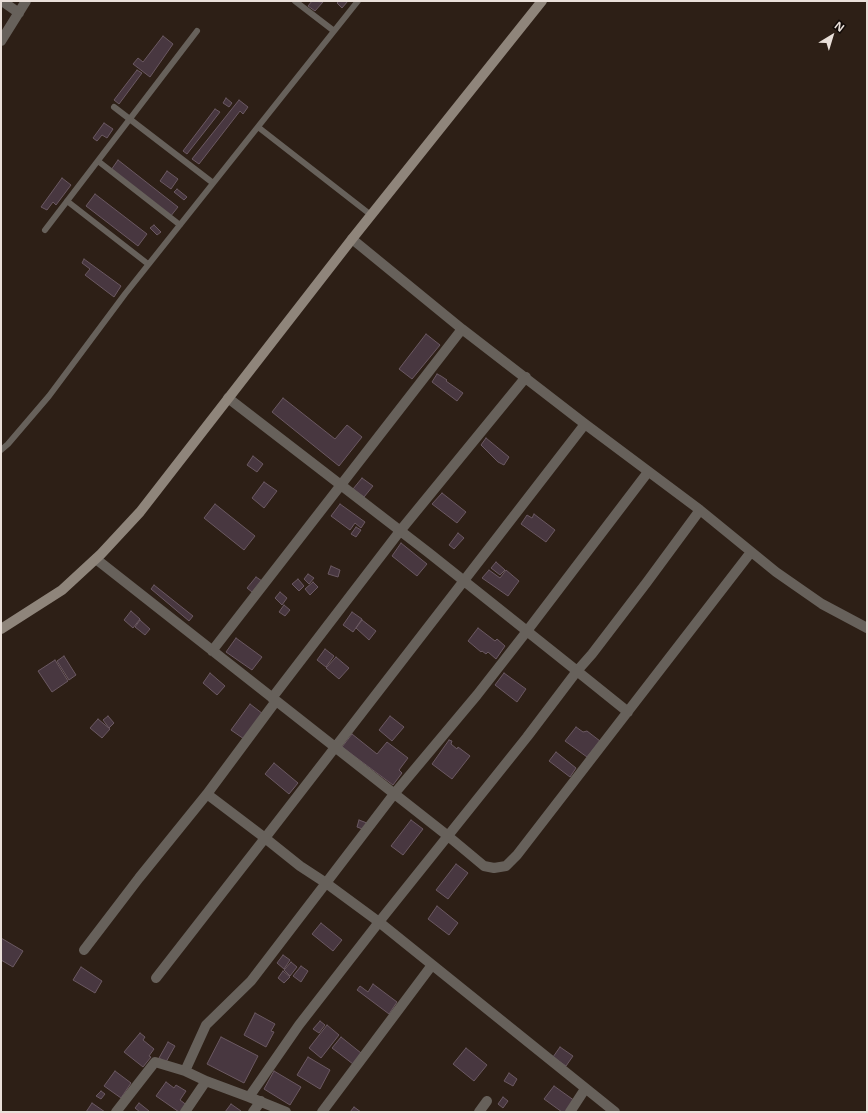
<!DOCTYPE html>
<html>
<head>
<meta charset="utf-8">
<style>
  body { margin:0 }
  #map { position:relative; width:868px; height:1113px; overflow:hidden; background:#2d1f16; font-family:"Noto Sans",sans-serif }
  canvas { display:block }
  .frame { position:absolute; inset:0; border:2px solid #e9dfd9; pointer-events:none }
  .north { position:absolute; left:812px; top:16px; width:40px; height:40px; -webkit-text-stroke:3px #110a07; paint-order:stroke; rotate:38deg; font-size:11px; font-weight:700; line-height:16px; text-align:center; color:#e9dfd9 }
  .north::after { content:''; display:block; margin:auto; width:14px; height:18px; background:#e9dfd9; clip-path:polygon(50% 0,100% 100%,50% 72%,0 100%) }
</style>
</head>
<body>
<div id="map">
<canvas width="868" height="1113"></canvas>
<div class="frame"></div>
<div class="north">N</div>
</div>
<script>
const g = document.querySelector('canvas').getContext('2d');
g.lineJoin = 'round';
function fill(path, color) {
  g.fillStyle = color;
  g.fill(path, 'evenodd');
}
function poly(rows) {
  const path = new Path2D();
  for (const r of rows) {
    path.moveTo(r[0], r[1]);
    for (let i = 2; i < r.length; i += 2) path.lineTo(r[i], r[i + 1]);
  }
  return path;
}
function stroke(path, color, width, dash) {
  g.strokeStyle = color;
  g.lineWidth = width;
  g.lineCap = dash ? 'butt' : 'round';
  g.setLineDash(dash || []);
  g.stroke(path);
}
const building = poly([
  [312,1,323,2,315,11,308,6,312,1],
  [339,1,348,1,342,8,337,3,339,1],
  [163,36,173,44,150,77,133,64,138,58,143,62,163,36],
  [137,70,142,73,119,104,114,100,137,70],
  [226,98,232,103,229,107,223,103,226,98],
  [239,100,248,107,243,114,240,111,199,164,192,159,239,100],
  [215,109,220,112,187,154,183,151,215,109],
  [104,123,113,129,107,138,102,135,97,141,93,138,104,123],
  [118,160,178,207,170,217,111,170,118,160],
  [167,171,178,179,171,189,160,181,167,171],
  [62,178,71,185,56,205,53,202,47,210,41,207,62,178],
  [177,189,187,197,184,200,174,192,177,189],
  [95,194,147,234,138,246,86,206,95,194],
  [154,225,161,232,157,235,150,228,154,225],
  [84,259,121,286,114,297,85,275,90,269,82,263,84,259],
  [426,334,440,345,412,379,399,369,426,334],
  [437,374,441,376,447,380,446,381,463,393,457,401,432,382,437,374],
  [283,398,335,439,347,425,362,437,339,466,272,412,283,398],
  [486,438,509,457,504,465,498,462,481,445,486,438],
  [253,456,263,464,257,472,247,465,253,456],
  [362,478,373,486,364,497,353,489,362,478],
  [264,482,277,491,264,508,252,498,264,482],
  [442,493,466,512,457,523,432,504,442,493],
  [215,504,255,536,244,550,204,518,215,504],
  [340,504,365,522,361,528,355,523,350,530,331,516,340,504],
  [534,514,555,530,546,542,521,524,527,515,532,518,534,514],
  [356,527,361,530,356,537,351,534,356,527],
  [458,533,464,538,454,549,449,545,458,533],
  [401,543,427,564,417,576,392,556,401,543],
  [496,562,505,570,500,575,491,568,496,562],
  [331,566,340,570,338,577,328,574,331,566],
  [489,570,500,578,506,570,519,581,508,596,482,578,489,570],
  [308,574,314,578,309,584,304,579,308,574],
  [256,577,262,581,252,592,247,588,256,577],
  [298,579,304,586,299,591,292,584,298,579],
  [313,582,318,587,310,595,305,589,313,582],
  [154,585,193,616,189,621,151,589,154,585],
  [280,592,287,598,282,605,275,598,280,592],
  [284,605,290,610,285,616,279,612,284,605],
  [131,611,140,619,133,628,124,620,131,611],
  [352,612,362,619,353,632,343,625,352,612],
  [140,620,150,629,145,635,135,627,140,620],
  [362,620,376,631,369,640,356,628,362,620],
  [478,628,495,641,497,639,505,646,496,659,488,652,486,654,482,651,481,652,468,641,478,628],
  [236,638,262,657,252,670,226,652,236,638],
  [325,649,334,656,326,667,317,660,325,649],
  [64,656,76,675,69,680,57,661,64,656],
  [336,657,349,668,339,679,326,668,336,657],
  [55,660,68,681,52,692,38,671,55,660],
  [210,673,225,686,217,695,203,683,210,673],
  [504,673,526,689,517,702,495,685,504,673],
  [250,704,263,714,244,739,231,730,250,704],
  [108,716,114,723,109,728,103,720,108,716],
  [390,716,404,727,392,741,379,730,390,716],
  [98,719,110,729,102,738,90,728,98,719],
  [576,727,583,732,587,731,600,741,587,757,565,741,576,727],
  [352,734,377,754,387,742,408,758,399,770,402,773,393,785,342,747,352,734],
  [449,740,452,741,451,744,457,749,458,747,470,756,452,779,432,764,449,740],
  [556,752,576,768,570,777,549,761,556,752],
  [274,763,298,783,289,794,265,774,274,763],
  [359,820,367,823,365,830,357,827,359,820],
  [411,820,423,829,403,855,391,846,411,820],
  [456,864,468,873,448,899,436,890,456,864],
  [437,906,458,923,449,935,428,919,437,906],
  [321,923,342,940,333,951,312,934,321,923],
  [1,938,23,951,13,967,1,960,1,938],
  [283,955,290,960,284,969,277,963,283,955],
  [291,962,297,967,290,976,284,970,291,962],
  [301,966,308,971,301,982,293,976,301,966],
  [81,967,102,981,95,993,73,980,81,967],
  [283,971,290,977,284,983,278,978,283,971],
  [373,984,397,1002,389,1014,357,990,360,986,368,992,373,984],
  [255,1013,275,1024,271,1031,274,1032,266,1047,244,1035,255,1013],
  [320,1021,325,1025,319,1033,313,1029,320,1021],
  [327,1025,339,1035,321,1058,309,1048,327,1025],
  [140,1033,145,1037,143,1040,154,1049,149,1056,151,1057,143,1067,124,1052,140,1033],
  [221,1037,258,1056,244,1083,207,1064,221,1037],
  [341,1037,361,1053,353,1064,332,1048,341,1037],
  [168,1042,175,1046,166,1062,159,1058,168,1042],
  [560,1047,573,1056,566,1066,553,1057,560,1047],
  [466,1048,487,1065,474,1081,453,1064,466,1048],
  [308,1057,330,1070,320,1089,297,1075,308,1057],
  [115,1071,131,1083,121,1098,104,1086,115,1071],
  [274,1071,301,1087,290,1105,264,1089,274,1071],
  [509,1073,517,1079,513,1086,504,1081,509,1073],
  [166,1082,174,1088,176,1085,186,1091,180,1100,188,1106,184,1112,179,1112,156,1096,166,1082],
  [554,1086,575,1101,567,1112,562,1112,544,1099,554,1086],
  [101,1091,105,1094,101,1099,96,1096,101,1091],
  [503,1097,508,1101,503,1108,498,1104,503,1097],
  [92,1103,105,1112,86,1112,92,1103],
  [139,1103,149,1111,148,1112,140,1112,135,1108,139,1103],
  [231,1104,241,1111,240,1112,225,1112,231,1104],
  [354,1107,361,1112,350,1112,354,1107]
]);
fill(building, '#483740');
stroke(building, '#6b5962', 1);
stroke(poly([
  [295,1,334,31],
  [114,107,213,183],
  [258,127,371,215],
  [98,161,180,225],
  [67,201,148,264],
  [45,230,197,31],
  [1,450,8,444,49,396,125,294,358,1]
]), '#67615b', 6);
stroke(poly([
  [2,1,19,13],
  [1,41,26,1],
  [352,239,462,329,585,424,700,510,776,572,822,604,867,628],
  [228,398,429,553,577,671,527,737,379,922,615,1112],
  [96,559,448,836,484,866,494,868,506,866,517,855,751,552],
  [212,651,462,329],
  [272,698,400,531,526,377],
  [276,701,207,794,265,838,585,424],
  [628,712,577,671,592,654,647,582,700,510],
  [84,950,139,878,207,794],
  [156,978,265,838,300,866,326,883,394,794,477,695,527,631,648,472],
  [185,1071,206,1025,251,981,326,883,379,922,299,1025,249,1097,286,1112],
  [116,1112,155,1062,185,1071,206,1081],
  [185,1112,206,1081,249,1097],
  [253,1112,261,1101],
  [322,1112,432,965],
  [479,1112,487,1101],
  [570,1112,585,1089]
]), '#67615b', 10);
stroke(poly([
  [1,629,62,590,101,554,140,512,352,239,542,1]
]), '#8f857b', 10);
</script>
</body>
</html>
